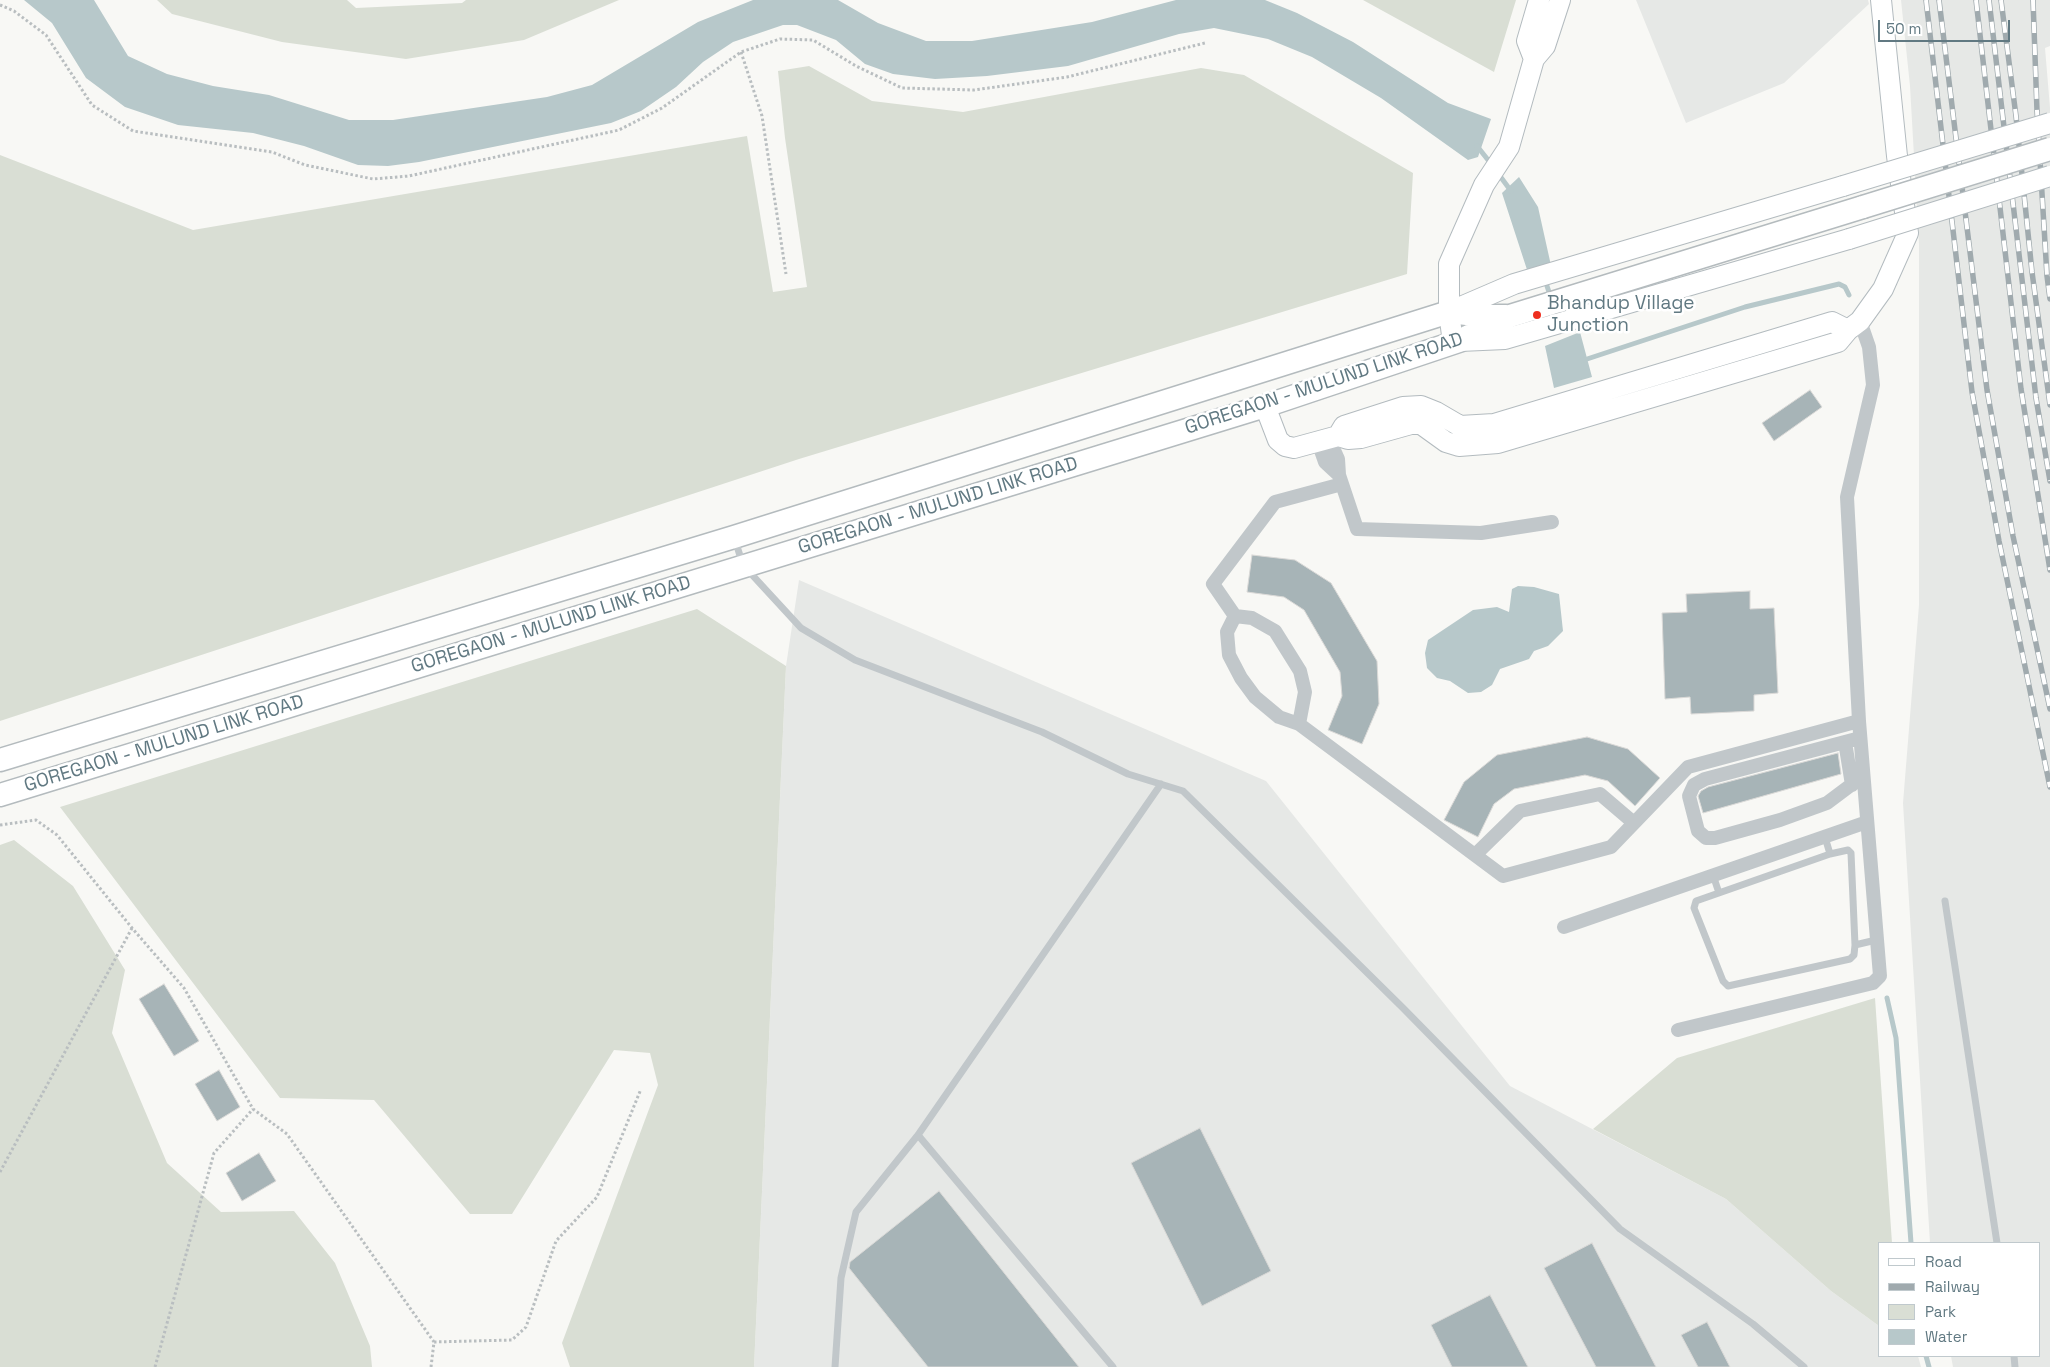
<!DOCTYPE html>
<html>
<head>
<meta charset="utf-8">
<style>
  body { margin:0 }
  #map { position:relative; width:2050px; height:1367px; overflow:hidden; background:#f8f8f5; font-family:"Space Grotesk",sans-serif }
  canvas { display:block }
  .legend { position:absolute; left:1878px; top:1242px; width:162px; height:115px; box-sizing:border-box; background:#fff; border:1px solid #c0c9cd; margin:0; padding:6px 9px; list-style:none; font-size:15px; color:#617982 }
  .legend li { display:flex; align-items:center; gap:10px; height:25px }
  .legend b { width:25px; border:1px solid #c0c9cd }
  .scale { position:absolute; left:1878px; top:20px; width:132px; height:22px; box-sizing:border-box; border:2px solid #617982; border-top:0; padding-left:6px; font-size:15px; line-height:18px; white-space:nowrap; color:#617982; -webkit-text-stroke:4px #fff; paint-order:stroke }
</style>
</head>
<body>
<div id="map">
<canvas width="2050" height="1367"></canvas>
<ul class="legend">
<li><b style="height:6px;background:#fff"></b>Road</li>
<li><b style="height:6px;background:#a0aaae"></b>Railway</li>
<li><b style="height:14px;background:#d9ded4"></b>Park</li>
<li><b style="height:14px;background:#b7c8ca"></b>Water</li>
</ul>
<div class="scale">50 m</div>
</div>
<script>
const g = document.querySelector('canvas').getContext('2d');
g.lineJoin = 'round';
function fill(path, color) {
  g.fillStyle = color;
  g.fill(path, 'evenodd');
}
function poly(rows) {
  const path = new Path2D();
  for (const r of rows) {
    path.moveTo(r[0], r[1]);
    for (let i = 2; i < r.length; i += 2) path.lineTo(r[i], r[i + 1]);
  }
  return path;
}
function stroke(path, color, width, dash) {
  g.strokeStyle = color;
  g.lineWidth = width;
  g.lineCap = dash ? 'butt' : 'round';
  g.setLineDash(dash || []);
  g.stroke(path);
}
function label(font, color, halo, rows, align = 'center') {
  g.font = font + ' "Space Grotesk",sans-serif';
  g.lineWidth = 5;
  g.setLineDash([]);
  g.textBaseline = 'middle';
  g.strokeStyle = halo;
  g.fillStyle = color;
  for (const [text, x, y, turn = 0] of rows) {
    g.save();
    g.translate(x, y);
    g.rotate((+turn || 0) * Math.PI / 180);
    g.textAlign = isNaN(turn) ? turn : align;
    if (halo) g.strokeText(text, 0, 0);
    g.fillText(text, 0, 0);
    g.restore();
  }
}
fill(poly([
  [1636,0,1868,0,1869,4,1784,83,1686,123],
  [1901,0,2050,0,2050,46,2045,48,2050,108,2050,1367,1953,1367,1951,1356,2039,1356,2039,1243,1930,1243,1903,803,1919,605,1919,244,1910,86],
  [799,580,1266,781,1510,1086,1726,1199,1831,1291,1879,1326,1879,1356,1918,1356,1921,1367,754,1367,786,666]
]), '#e6e8e6');
fill(poly([
  [157,0,347,0,356,8,462,3,466,0,619,0,524,40,406,59,282,42,172,14],
  [1363,0,1516,0,1494,72],
  [809,66,872,101,963,112,1201,68,1244,75,1413,173,1407,274,799,459,0,721,0,155,193,230,747,136,773,292,807,287,785,138,778,71],
  [697,609,786,666,754,1367,570,1367,562,1343,658,1085,650,1053,614,1050,512,1214,470,1214,374,1100,280,1098,60,807],
  [14,840,73,886,125,970,112,1033,167,1163,221,1212,294,1211,335,1263,370,1346,372,1367,0,1367,0,845],
  [1875,998,1892,1243,1879,1243,1879,1326,1831,1291,1726,1199,1593,1129,1677,1058]
]), '#d9ded4');
fill(poly([
  [24,0,94,0,128,56,167,74,213,86,269,95,349,120,393,120,547,97,592,85,698,22,753,0,838,0,878,23,926,41,972,41,1092,22,1176,0,1265,0,1297,13,1353,42,1448,103,1491,119,1478,157,1468,160,1381,98,1312,57,1268,39,1214,28,1179,34,1068,66,987,76,935,79,893,74,865,64,836,40,797,25,783,25,733,42,703,62,676,87,641,111,611,123,419,162,388,166,358,165,304,146,253,133,178,125,125,107,86,78,52,23],
  [1519,177,1538,207,1554,279,1532,285,1502,193],
  [1580,332,1592,377,1554,388,1545,346],
  [1518,586,1534,587,1559,594,1563,631,1548,646,1534,651,1529,659,1500,669,1492,685,1481,692,1468,693,1450,681,1437,678,1427,668,1425,653,1428,640,1473,610,1497,607,1509,612,1512,589]
]), '#b7c8ca');
stroke(poly([
  [1477,146,1492,165],
  [1497,172,1511,191],
  [1545,280,1551,298],
  [1581,361,1745,307,1839,284,1845,287,1849,295],
  [1887,998,1896,1038,1911,1243],
  [1926,1356,1929,1367]
]), '#b7c8ca', 5);
const building = poly([
  [1810,390,1822,407,1774,441,1762,423,1810,390],
  [1252,555,1295,560,1331,583,1377,661,1379,704,1362,744,1328,730,1342,696,1340,672,1304,610,1284,597,1247,592,1252,555],
  [1750,591,1750,609,1774,608,1778,693,1754,695,1754,711,1691,714,1690,697,1665,699,1662,613,1687,612,1686,594,1750,591],
  [1587,737,1628,749,1660,778,1635,806,1608,781,1585,775,1514,789,1494,804,1478,837,1444,820,1464,782,1497,755,1587,737],
  [1838,753,1841,774,1703,813,1698,796,1701,791,1708,787,1838,753],
  [164,984,199,1041,174,1056,139,999,164,984],
  [219,1070,240,1107,217,1121,195,1084,219,1070],
  [1200,1128,1271,1271,1202,1306,1131,1163,1200,1128],
  [259,1153,276,1181,242,1201,226,1173,259,1153],
  [939,1191,1079,1367,928,1367,849,1268,850,1262,939,1191],
  [1592,1243,1656,1367,1596,1367,1544,1268,1592,1243],
  [1490,1295,1528,1367,1452,1367,1431,1325,1490,1295],
  [1707,1322,1730,1367,1698,1367,1681,1335,1707,1322]
]);
fill(building, '#a7b4b7');
stroke(building, '#dad9d7', 1);
const secondary = poly([
  [1534,59,1527,41,1539,0],
  [1449,312,1514,284,1843,186],
  [1460,341,1505,339,1849,239],
  [1453,343,1449,312,1449,264,1484,185,1509,147,1534,59,1545,46,1560,0],
  [1265,406,1278,440,1285,446,1294,448,1338,436,1348,439,1361,438,1411,424,1421,424,1446,442,1459,446,1498,443,1838,342,1848,330,1860,321,1883,289,1908,233,1897,156,1881,0],
  [1338,436,1344,426,1403,407,1421,406,1436,412,1460,426,1494,424,1832,322,1848,330]
]);
const primary = poly([
  [0,760,734,537,1449,312,1485,316,1506,316],
  [0,795,1265,406,1459,341,1510,316,1863,207]
]);
stroke(secondary, '#b3bbbf', 22);
stroke(primary, '#b4bbbe', 25);
stroke(poly([
  [0,5,14,11,46,35,92,105,133,131,272,152,305,165,373,179,409,176,619,130,662,108,741,52,780,39,813,40,856,66,902,88,974,90,1067,77,1205,43],
  [741,52,762,116,786,274],
  [0,825,36,820,57,835,132,928,184,988,253,1109,287,1134,434,1342,431,1367],
  [0,1172,132,928],
  [434,1342,512,1340,526,1327,556,1241,597,1197,641,1089],
  [155,1367,214,1153,253,1109]
]), '#b9bec0', 3, [2.5, 2.5]);
stroke(poly([
  [735,540,743,565,801,628,855,660,1042,732,1128,774,1183,791,1403,1008,1620,1229,1753,1324,1804,1367],
  [1825,837,1830,854,1696,901,1694,908,1723,981,1728,986,1850,959,1854,955,1855,945,1876,940],
  [1830,854,1848,850,1851,853,1855,945],
  [1713,875,1719,893],
  [1945,901,1997,1243],
  [918,1135,1113,1367],
  [2014,1356,2015,1367],
  [835,1367,841,1278,856,1212,918,1135,1161,784]
]), '#c1c7ca', 7);
stroke(poly([
  [1318,442,1325,462,1339,475],
  [1342,484,1357,529,1481,533,1552,522],
  [1235,616,1227,632,1229,655,1241,678,1255,697,1279,717,1299,724,1503,876,1611,847,1688,767,1859,721],
  [1299,724,1305,692,1300,671,1275,631,1252,618,1235,616,1213,584,1275,502,1342,484,1339,475,1338,459,1329,439],
  [1860,738,1705,779,1694,785,1689,796,1698,831,1706,838,1715,838,1780,820,1827,803,1863,776],
  [1845,742,1852,785],
  [1475,855,1520,811,1600,794,1634,823],
  [1564,927,1867,822],
  [1678,1030,1873,983,1880,976,1859,721,1847,497,1873,385,1869,347,1860,321]
]), '#c1c7ca', 14);
stroke(secondary, '#fff', 20);
stroke(primary, '#fff', 22);
const rail = poly([
  [1926,0,1972,392,1999,541,2050,787],
  [1939,0,1987,390,2013,536,2050,709],
  [1976,0,2021,389,2050,570],
  [1989,0,2036,398,2050,481],
  [2001,0,2016,116,2032,272,2050,405],
  [2033,0,2037,111,2047,276,2050,299]
]);
stroke(rail, '#a0aaae', 5.5);
stroke(rail, '#fff', 4, [11]);
const secondaryBridge = poly([
  [1843,186,2050,123],
  [1849,239,2050,176]
]);
const primaryBridge = poly([
  [1863,207,2050,149]
]);
stroke(secondaryBridge, '#b3bbbf', 22, []);
stroke(primaryBridge, '#b4bbbe', 25, []);
stroke(secondaryBridge, '#fff', 20);
stroke(primaryBridge, '#fff', 22);
for (const [x, y, r, color] of [
  [1537,315,5,"#ee2f1f"]
]) {
  const dot = new Path2D();
  dot.arc(x, y, r, 0, 2 * Math.PI);
  g.fillStyle = color;
  g.fill(dot);
  stroke(dot, '#fff', 2);
}
label('19px', '#617982', '#fff', [
  ["Bhandup Village",1547,304],
  ["Junction",1547,326]
], 'left');
label('19px', '#617982', '#fff', [
  ["GOREGAON - MULUND LINK ROAD",1324,384,-18],
  ["GOREGAON - MULUND LINK ROAD",938,506,-17],
  ["GOREGAON - MULUND LINK ROAD",551,625,-17],
  ["GOREGAON - MULUND LINK ROAD",164,744,-17]
]);
</script>
</body>
</html>
